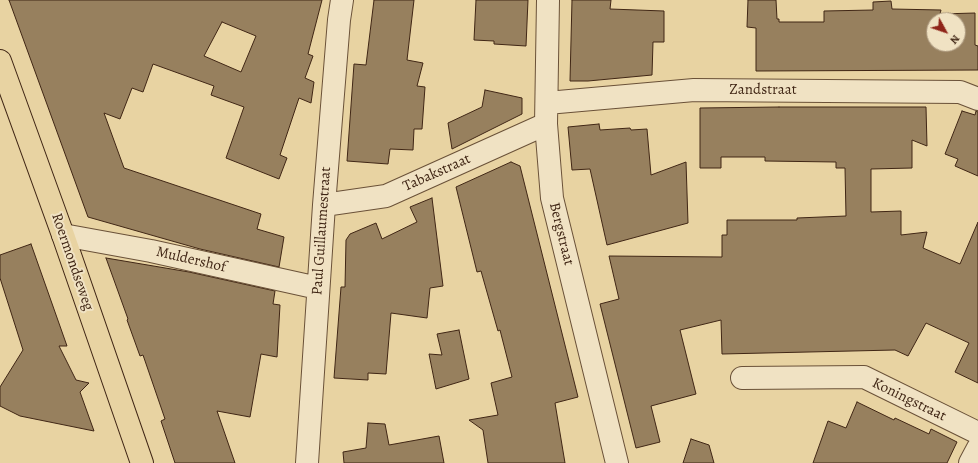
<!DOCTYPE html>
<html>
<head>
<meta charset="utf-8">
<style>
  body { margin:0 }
  #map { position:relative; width:978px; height:463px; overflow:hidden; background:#e8d3a2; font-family:Alegreya,serif }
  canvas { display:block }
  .north { position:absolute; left:926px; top:12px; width:40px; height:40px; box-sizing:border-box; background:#f0e2c3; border:1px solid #aa977d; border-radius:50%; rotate:130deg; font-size:11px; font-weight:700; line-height:16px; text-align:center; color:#402615 }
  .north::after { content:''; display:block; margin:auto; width:14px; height:18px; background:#8f2418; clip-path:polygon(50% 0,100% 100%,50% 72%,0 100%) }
</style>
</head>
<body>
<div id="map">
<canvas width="978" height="463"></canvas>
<div class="north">N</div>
</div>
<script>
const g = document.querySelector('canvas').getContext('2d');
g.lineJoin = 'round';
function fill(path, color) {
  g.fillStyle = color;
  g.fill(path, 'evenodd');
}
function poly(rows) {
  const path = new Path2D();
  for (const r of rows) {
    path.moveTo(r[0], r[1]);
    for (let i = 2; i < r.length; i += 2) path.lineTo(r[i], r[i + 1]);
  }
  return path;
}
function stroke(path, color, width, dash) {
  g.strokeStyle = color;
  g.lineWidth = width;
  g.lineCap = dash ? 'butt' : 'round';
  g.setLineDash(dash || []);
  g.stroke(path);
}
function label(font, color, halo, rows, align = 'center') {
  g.font = font + ' Alegreya,serif';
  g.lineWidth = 4;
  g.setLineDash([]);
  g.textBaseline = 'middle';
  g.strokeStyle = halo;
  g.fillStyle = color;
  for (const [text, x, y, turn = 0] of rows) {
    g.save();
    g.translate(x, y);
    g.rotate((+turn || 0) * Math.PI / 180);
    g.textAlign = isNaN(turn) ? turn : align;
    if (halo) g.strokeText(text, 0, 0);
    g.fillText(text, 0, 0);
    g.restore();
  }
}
const building = poly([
  [9,0,322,0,308,54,313,56,305,78,314,82,311,103,299,98,280,155,287,158,279,179,226,158,244,107,211,95,214,86,153,64,143,92,132,88,120,119,104,113,124,168,261,214,257,229,284,237,279,267,200,249,88,217,9,0],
  [222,22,256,36,241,72,204,56,222,22],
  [374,0,414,0,407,60,423,63,417,86,425,87,422,129,414,129,413,150,390,149,388,164,347,161,354,64,366,65,374,0],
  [476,0,528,0,526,46,494,44,494,41,474,40,476,0],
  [572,0,611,0,610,9,664,11,664,42,653,42,652,75,588,81,570,81,572,0],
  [748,0,776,0,777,19,779,19,779,22,824,22,824,11,873,10,873,2,891,1,892,9,941,10,940,14,975,13,975,45,978,46,978,70,756,71,756,28,747,27,748,0],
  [934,20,958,20,958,44,934,44,934,20],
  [485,90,522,98,522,114,452,149,448,123,482,107,485,90],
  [779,107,926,107,927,146,912,140,912,168,871,169,871,212,901,211,901,235,927,232,923,248,960,264,978,222,978,383,955,372,969,343,926,323,908,356,895,350,722,354,721,320,680,330,696,394,651,406,660,442,636,448,600,304,619,299,609,256,722,257,722,235,727,235,727,220,797,220,797,218,846,216,845,168,836,168,836,162,765,161,765,157,721,157,721,168,700,168,700,108,779,107],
  [962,111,975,115,976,111,978,112,978,176,955,166,958,159,945,154,962,111],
  [599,124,600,130,630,128,631,130,647,129,651,175,686,162,688,223,607,245,590,169,572,170,568,127,599,124],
  [511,162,520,166,578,397,555,403,565,463,488,463,483,430,469,420,498,415,491,383,512,377,500,330,498,331,481,271,477,272,456,187,511,162],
  [432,198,443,286,430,288,427,318,391,313,386,374,368,373,368,380,334,378,341,287,345,287,346,240,350,234,376,223,382,239,417,222,410,207,432,198],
  [31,244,67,346,59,346,76,380,89,383,80,392,94,431,20,416,0,406,0,387,23,350,0,278,0,255,31,244],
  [106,258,189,272,275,291,273,304,280,305,277,357,261,354,250,417,217,411,235,463,175,463,161,421,165,419,143,355,140,356,127,320,128,319,106,258],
  [459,330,469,379,436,389,429,354,442,355,437,334,459,330],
  [857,402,894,420,895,418,929,434,931,429,957,442,947,463,813,463,828,421,846,428,857,402],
  [368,423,385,424,389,445,439,436,444,463,344,463,343,452,366,448,368,423],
  [691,439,709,445,714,463,683,463,691,439]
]);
fill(building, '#97805e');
stroke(building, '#402615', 1);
const minor = poly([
  [548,0,546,124,552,198,617,463],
  [547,103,694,90,960,92,978,99],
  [324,205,386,196,546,124],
  [63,235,151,251,318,288],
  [742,378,864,377,978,433],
  [307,463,324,205,339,20,342,0],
  [970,463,978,448]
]);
const major = poly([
  [0,61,63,235,142,463]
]);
stroke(minor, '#6a5138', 24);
stroke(major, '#402615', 24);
stroke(minor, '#f0e2c3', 22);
stroke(major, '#e8d3a2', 22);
label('15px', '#402615', '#f0e2c3', [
  ["Zandstraat",763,90],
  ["Tabakstraat",437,173,-24],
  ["Paul Guillaumestraat",322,231,-86],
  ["Bergstraat",561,234,76],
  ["Muldershof",191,260,13],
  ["Roermondseweg",72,262,71],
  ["Koningstraat",909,400,26]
]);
</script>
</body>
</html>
